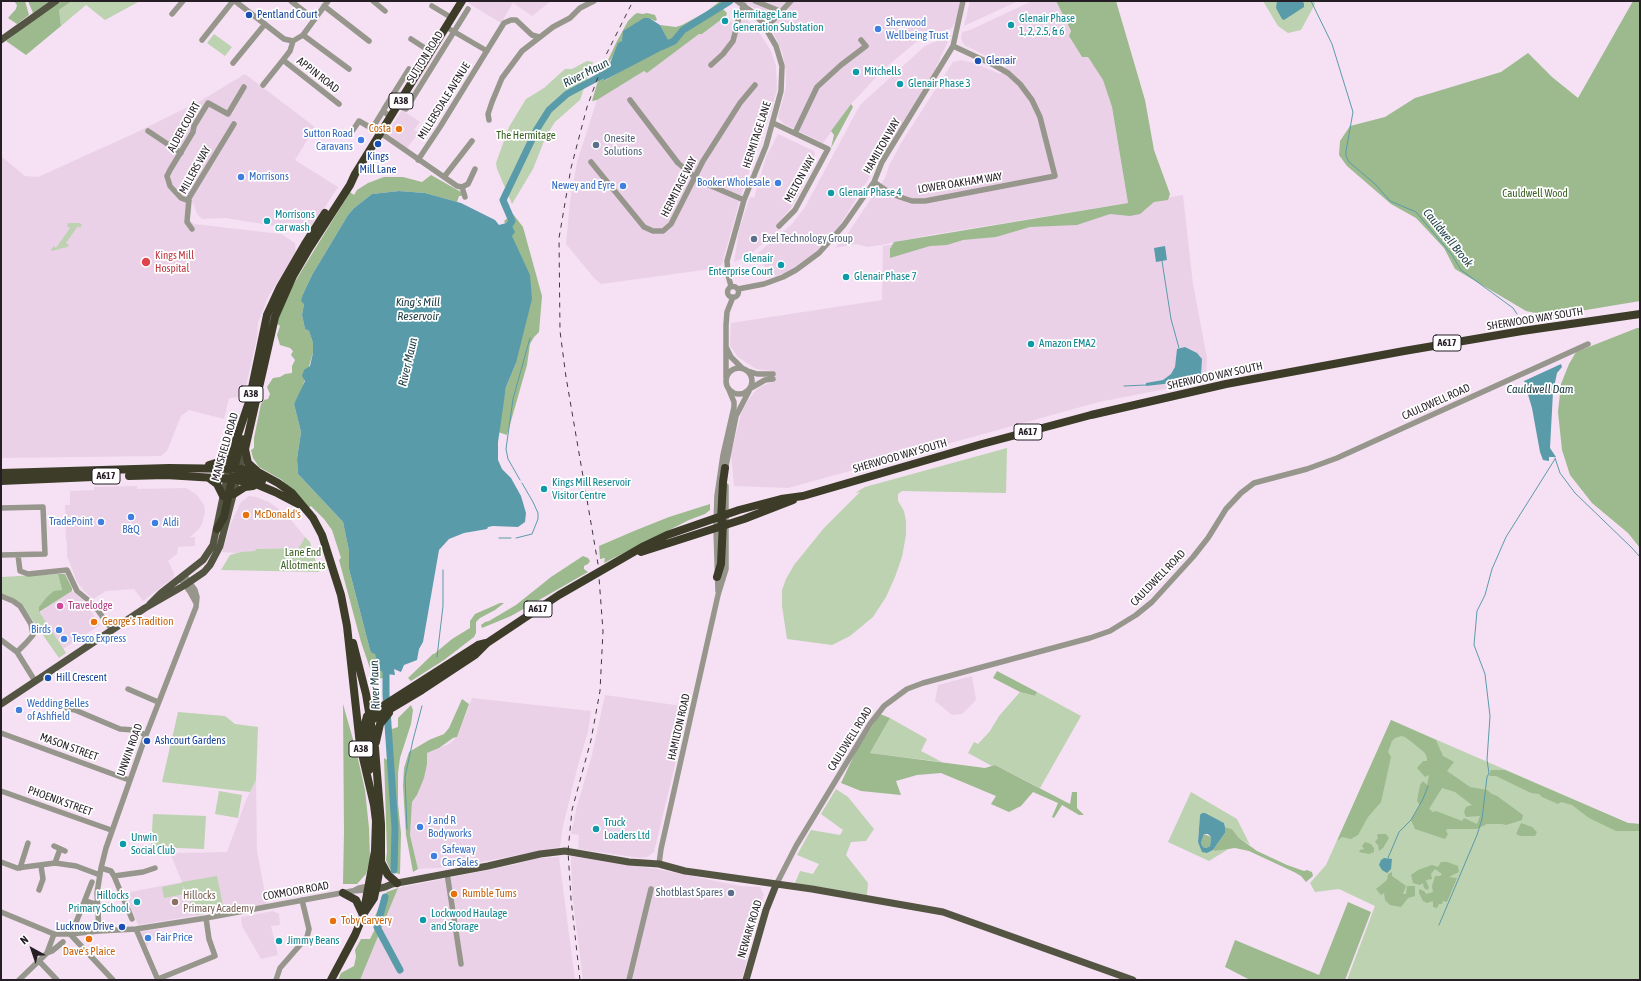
<!DOCTYPE html>
<html>
<head>
<meta charset="utf-8">
<style>
  body { margin:0 }
  #map { position:relative; width:1641px; height:981px; overflow:hidden; background:#f5e1f3; font-family:"Asap Condensed",sans-serif }
  canvas { display:block }
  .frame { position:absolute; inset:0; border:2px solid #251e25; pointer-events:none }
  .north { position:absolute; left:12px; top:929px; width:40px; height:40px; -webkit-text-stroke:3px #fff; paint-order:stroke; rotate:320deg; font-size:11px; font-weight:700; line-height:16px; text-align:center; color:#251e25 }
  .north::after { content:''; display:block; margin:auto; width:14px; height:18px; background:#251e25; clip-path:polygon(50% 0,100% 100%,50% 72%,0 100%) }
</style>
</head>
<body>
<div id="map">
<canvas width="1641" height="981"></canvas>
<div class="frame"></div>
<div class="north">N</div>
</div>
<script>
const g = document.querySelector('canvas').getContext('2d');
g.lineJoin = 'round';
function fill(path, color) {
  g.fillStyle = color;
  g.fill(path, 'evenodd');
}
function poly(rows) {
  const path = new Path2D();
  for (const r of rows) {
    if (r.length === 3) {
      path.moveTo(r[0] + r[2], r[1]);
      path.arc(r[0], r[1], r[2], 0, 2 * Math.PI);
      continue;
    }
    path.moveTo(r[0], r[1]);
    for (let i = 2; i < r.length; i += 2) path.lineTo(r[i], r[i + 1]);
  }
  return path;
}
function stroke(path, color, width, dash) {
  g.strokeStyle = color;
  g.lineWidth = width;
  g.lineCap = dash ? 'butt' : 'round';
  g.setLineDash(dash || []);
  g.stroke(path);
}
function label(font, color, halo, rows, align = 'center') {
  g.font = font + ' "Asap Condensed",sans-serif';
  g.lineWidth = 3.5;
  g.setLineDash([]);
  g.textBaseline = 'middle';
  g.strokeStyle = halo;
  g.fillStyle = color;
  for (const [text, x, y, turn = 0] of rows) {
    g.save();
    g.translate(x, y);
    g.rotate((+turn || 0) * Math.PI / 180);
    g.textAlign = isNaN(turn) ? turn : align;
    if (halo) g.strokeText(text, 0, 0);
    g.fillText(text, 0, 0);
    g.restore();
  }
}
fill(poly([
  [470,1,551,1,532,16,513,3,501,23,468,3],
  [742,1,960,1,957,19,952,28,925,37,915,43,885,68,851,104,823,143,784,124,779,119,778,116,786,88,786,72,782,52,772,30,763,18,753,7],
  [970,1,1018,1,964,26],
  [1032,1,1056,1,1071,32,1069,36,1082,57,1088,57,1103,80,1112,107,1128,203,930,235,881,245,867,247,856,244,835,248,846,236,885,178,889,166,901,143,953,62,961,60,974,63,1000,74,1007,66,964,45,961,38,962,32,970,30],
  [726,16,734,25,744,16,761,35,771,51,776,66,777,90,770,114,744,186,722,264,718,268,601,284,594,278,566,244,570,201,577,162,597,100,644,71,647,73,699,34,702,34],
  [951,35,933,74,839,227,826,243,811,256,788,272,769,278,768,272,757,254,792,224,805,207,860,105,925,46],
  [245,74,315,127,295,160,338,187,308,233,289,228,225,218,202,219,197,214,193,202,189,220,194,224,281,234,295,243,296,254,269,295,258,323,257,338,244,394,238,397,229,398,224,419,189,410,181,416,167,451,161,456,1,458,1,156,25,176,38,177,133,134,202,100],
  [402,110,420,122,414,130,418,132,416,136,407,148,394,139,388,132],
  [778,134,814,151,815,154,802,187,791,208,777,224,782,228,748,256,734,262,739,230,750,197,754,198,766,157],
  [1183,195,1193,284,1207,358,1206,381,1099,402,788,488,734,486,731,454,742,410,749,399,757,389,764,385,773,382,772,371,756,369,738,357,730,346,731,323,882,300,883,246],
  [137,486,137,489,186,488,196,494,204,505,205,512,202,524,198,530,190,537,195,537,195,546,178,547,177,554,168,561,174,573,173,578,143,601,134,589,106,591,93,599,84,591,77,582,67,556,67,542,66,541,65,505,70,505,70,491,94,490,94,487],
  [249,496,256,497,269,502,287,515,305,537,300,548,256,549,255,551,235,553,222,552,231,523,241,502],
  [72,591,85,602,100,625,63,649,40,612],
  [972,676,976,700,962,714,952,715,935,701,938,685],
  [605,695,689,707,654,852,647,857,640,858,578,849,579,835,571,834,577,806,592,755],
  [472,698,591,711,588,732,578,765,563,826,560,847,455,867,418,869,410,835,411,814,412,802,417,795,427,764,427,753,449,744,457,737],
  [256,780,257,851,267,904,138,925,125,893,182,882,170,853,227,852,246,800],
  [571,856,657,869,740,886,760,887,764,895,757,915,742,980,583,980,572,894],
  [559,857,575,980,360,980,398,888,513,865,538,858],
  [273,911,279,914,280,925,271,926,278,955,261,959,242,926,241,917],
  [160,929,145,949,139,932]
]), '#ebd1e8');
fill(poly([
  [72,1,140,1,105,20,86,5,61,26,59,10],
  [1263,1,1314,1,1315,4,1301,30,1288,33,1278,26],
  [214,34,232,47,225,56,207,43],
  [587,61,593,62,580,100,555,122,546,136,533,169,512,204,497,169,496,163,509,127,526,99,544,88,565,69,572,69],
  [68,223,80,223,82,225,80,228,78,226,66,243,69,245,67,247,52,251,51,250,54,246,56,248,70,228,67,226],
  [1007,448,1006,493,902,491,898,494,898,501,904,511,906,521,906,535,902,557,895,577,886,597,873,617,850,636,832,645,787,639,782,606,782,590,786,579,794,565,824,528,860,492,855,493,865,487],
  [305,537,310,542,319,572,221,570,230,555,241,552,255,551,256,549,299,548],
  [58,574,62,590,39,611,66,653,59,658,24,608,18,602,10,597,1,594,1,577],
  [1020,692,1035,696,1037,692,1081,716,1040,788,995,765,992,766,968,753,974,742,978,744,990,731,999,716],
  [178,712,225,716,235,724,258,727,256,780,250,792,162,782],
  [890,718,927,739,921,751,942,762,870,753],
  [1391,720,1628,823,1640,824,1640,980,1347,980,1375,906,1339,889,1315,892,1310,883,1326,865],
  [836,789,848,797,874,829,866,841,851,842,846,855,868,883,867,895,795,883,800,871,813,874,819,864,797,855,811,830,840,835,843,830,821,814],
  [219,791,242,795,238,818,215,814],
  [1191,792,1237,819,1250,845,1239,838,1232,829,1225,827,1224,823,1200,815,1198,842,1207,853,1213,850,1215,851,1230,848,1209,861,1168,842],
  [153,814,206,816,204,849,151,847],
  [217,876,224,910,196,915,183,885,184,894,164,898,162,887,182,883,182,882]
]), '#bcd2b1');
fill(poly([
  [14,1,25,1,29,15,17,24,8,18,16,9,17,5],
  [28,1,50,1,33,13],
  [62,1,72,1,59,10,61,26,26,55,6,41,29,23],
  [720,1,728,1,727,4,721,7,727,13,726,16,702,34,699,34,647,73,644,71,597,100,592,101,597,84,616,43,628,21,634,15,637,13,643,14,647,13,655,15,657,20,655,21,649,18,623,39,610,61,604,81,671,42,668,41,660,25,676,27,682,25,706,12],
  [1056,1,1116,1,1145,100,1154,150,1170,194,1168,200,1154,202,1140,214,1130,216,1110,214,1077,225,1030,227,996,237,963,240,947,245,930,246,890,258,890,249,894,242,1128,203,1112,107,1103,80,1088,57,1082,57,1069,36,1071,31],
  [1633,1,1640,1,1640,301,1550,316,1526,311,1455,269,1444,248,1416,218,1391,204,1347,166,1339,155,1340,141,1350,126,1385,117,1415,98,1501,72,1528,53,1552,77,1578,98],
  [851,104,853,107,831,148,834,135,831,131],
  [431,175,461,192,462,196,459,196,457,202,425,193,399,191,372,194,354,208,348,215,312,275,303,294,304,304,302,315,305,329,309,331,313,343,313,353,301,392,294,404,301,432,297,459,298,474,343,522,349,551,349,569,370,650,375,654,377,668,384,672,383,678,377,679,372,674,361,642,339,560,341,558,332,530,324,519,311,506,308,508,282,480,259,467,253,458,251,450,254,448,254,438,261,404,264,400,268,399,270,394,267,387,273,378,280,377,285,374,292,373,292,366,295,360,291,355,293,351,290,348,280,345,277,335,280,326,276,323,291,288,350,192,354,195,357,190,368,183,384,177,403,177,422,182],
  [513,214,523,227,542,296,539,332,534,337,530,344,527,365,507,435,498,432,506,387,516,363,518,251,504,221],
  [1637,328,1640,328,1640,548,1628,533,1592,503,1570,475,1562,450,1558,412,1561,384,1569,364,1576,352],
  [710,504,710,510,705,514,689,520,604,563,605,558,600,559,599,546,634,531,669,517],
  [583,556,588,558,590,561,588,564,584,566,584,569,588,572,511,616,482,628,481,625,485,622,489,621,516,605,551,577],
  [58,574,65,574,72,588,72,591,39,612,39,607,47,597,54,591,62,590],
  [500,603,504,603,495,610,480,618,476,622,476,633,474,637,444,660,411,681,408,678,433,654,434,654,452,639,470,628,470,621,475,614],
  [997,671,1037,692,1035,696,1020,692,993,678],
  [462,699,469,704,457,737,453,738,439,748,427,753,427,764,424,778,417,795,412,802,410,835,418,869,413,872,406,835,403,786,404,768,409,752,429,740,444,734,449,728],
  [343,704,356,750,365,790,369,828,370,860,366,874,357,884,343,884,344,832],
  [411,705,413,710,411,724,400,758,398,773,398,804,401,833,400,874,395,873,390,869,386,860,387,852,384,758,389,761,386,731,398,727,398,718],
  [880,714,890,718,870,753,985,768,995,765,1070,804,1072,792,1077,792,1077,808,1084,815,1079,815,1062,805,1054,818,1052,817,1058,803,1033,792,1021,806,1009,812,991,804,996,796,941,773,917,775,896,781,901,795,861,791,841,783,856,751],
  [1391,720,1436,740,1443,756,1454,762,1447,771,1470,787,1487,790,1492,794,1497,796,1523,815,1522,820,1506,825,1502,824,1487,824,1477,829,1447,829,1446,831,1448,834,1445,839,1415,829,1411,820,1420,805,1417,801,1420,785,1423,781,1427,785,1429,775,1425,777,1417,768,1423,761,1427,761,1427,758,1425,753,1413,743,1405,737,1401,736,1395,738,1392,741,1388,752,1391,757,1381,802,1368,817,1358,835,1351,839,1342,837,1337,841],
  [1442,788,1455,792,1472,805,1466,807,1464,812,1466,817,1480,816,1477,824,1464,818,1462,821,1436,811,1433,812,1429,809],
  [1491,770,1505,770,1628,823,1640,824,1640,831,1616,831,1589,818,1572,805,1561,802,1558,804,1542,797,1539,794,1531,793,1496,776,1489,776],
  [1521,823,1532,827,1537,832,1535,836,1520,836,1516,834],
  [1225,827,1232,829,1239,838,1257,851,1287,865,1304,871,1307,870,1312,872,1313,876,1306,882,1301,876,1294,872,1249,851,1235,848,1215,851,1213,850,1225,833],
  [1204,834,1211,837,1210,846,1206,848,1203,847,1201,843],
  [1378,834,1386,834,1389,838,1383,848,1379,851,1378,845,1375,842,1378,838,1377,835],
  [1365,842,1371,844,1374,848,1374,852,1369,854,1359,852,1360,850,1364,849,1362,846],
  [1441,862,1447,862,1458,866,1459,872,1449,877,1457,878,1447,902,1443,901,1442,904,1439,904,1437,908,1433,907,1433,901,1427,903,1423,901,1419,893,1419,889,1424,891,1426,894,1433,892,1432,886,1435,876,1440,876,1442,874,1435,869,1431,874,1432,879,1426,880,1429,888,1427,890,1424,888,1423,883,1420,885,1413,883,1411,875,1418,870,1432,865,1438,867],
  [1392,872,1392,876,1406,886,1403,894,1406,894,1407,886,1415,886,1415,896,1408,898,1401,907,1390,905,1385,900,1384,893,1381,895,1376,889,1387,880,1388,874],
  [398,888,360,980,338,980,341,973,354,966,356,957,355,950,361,939,370,939,375,929,375,916,384,896,387,892],
  [1348,902,1371,912,1345,980,1250,980,1225,967,1235,940,1319,975]
]), '#9cba8e');
fill(poly([
  [1277,1,1301,1,1304,3,1304,7,1284,20,1282,19,1276,8],
  [644,18,649,18,660,25,668,40,671,43,664,49,603,81,618,43,622,41,623,31],
  [399,191,425,193,461,203,495,220,499,225,510,222,515,232,512,236,530,275,532,299,516,363,506,387,498,442,498,460,502,469,511,478,521,496,526,513,525,522,518,527,493,526,488,527,487,529,464,533,449,539,439,550,423,642,419,649,417,660,404,665,401,672,394,669,395,675,386,674,377,668,375,654,372,653,370,650,349,569,349,551,343,522,298,474,297,459,301,432,294,404,305,381,302,376,304,370,310,366,313,353,313,343,309,331,305,329,302,315,304,304,301,301,303,294,312,275,348,215,354,208,372,194],
  [1165,246,1167,260,1156,262,1154,248],
  [1185,347,1197,353,1202,359,1201,375,1199,378,1190,381,1146,386,1146,383,1163,380,1171,374,1175,367,1177,349],
  [1561,364,1562,367,1557,373,1553,392,1550,448,1556,457,1549,457,1549,461,1543,460,1540,452,1532,408,1524,381],
  [1202,813,1205,813,1224,823,1225,827,1225,833,1213,850,1207,853,1202,852,1198,842,1200,815],
  [1204,834,1208,834,1211,837,1210,846,1206,848,1203,847,1201,843],
  [1384,858,1392,859,1391,869,1387,873,1382,870,1379,865,1381,860]
]), '#5a9baa');
stroke(poly([
  [1311,1,1332,44,1353,112,1346,151,1346,156,1349,162,1375,184,1390,201,1416,212,1452,255,1461,270,1513,308,1517,314],
  [1162,261,1171,319,1179,348],
  [1124,386,1146,385],
  [1555,458,1560,473,1575,493,1632,548,1640,557],
  [520,480,508,459,506,449,513,399,530,338],
  [499,538,511,538],
  [516,538,532,534,538,519,538,513,533,502,522,483],
  [437,657,443,606,443,570],
  [407,829,405,777,413,740,422,706],
  [1388,858,1399,832,1411,820,1423,799,1428,786],
  [1439,925,1477,835,1482,819,1487,777,1489,773,1487,760,1490,716,1485,674,1474,645,1477,611,1485,595,1492,569,1506,537,1555,459]
]), '#5a9baa', 1);
stroke(poly([
  [663,46,674,41,683,30,730,1],
  [505,231,512,221,503,200,537,129,549,110,567,94,614,69],
  [386,665,386,695,395,828,394,870],
  [385,897,377,927,400,970]
]), '#5a9baa', 7);
stroke(poly([
  [235,1,284,39,293,41,303,35,328,1],
  [291,1,314,19],
  [373,1,385,11],
  [755,1,782,12],
  [324,6,369,41],
  [432,6,452,18],
  [172,14,183,1],
  [446,27,487,51],
  [766,28,791,1],
  [303,35,349,69],
  [411,39,431,52],
  [202,40,233,1],
  [293,41,290,51,283,60,339,104],
  [233,63,265,24],
  [711,65,723,54,733,41,740,13,744,5],
  [263,85,283,60],
  [630,100,678,163,696,178,709,185,744,200],
  [398,106,406,109,468,9],
  [384,109,409,69],
  [489,120,488,114,492,102,502,78,522,51,553,27,570,18,580,8,594,1],
  [773,123,828,149,795,210,779,226],
  [375,124,383,111,391,117],
  [353,130,359,121,385,136,457,186,462,187,465,197],
  [148,131,181,153],
  [795,133,817,87,841,65,866,46,861,40],
  [418,160,440,127,504,23,511,20,516,20,532,35,539,37],
  [591,162,644,227,653,231,663,231,671,224,703,161,740,103,755,85],
  [444,177,472,141],
  [874,182,890,193,900,197,912,201,925,201,1055,176,1040,117,1032,100,1020,84,1008,73,994,65,953,46],
  [462,187,468,184,475,169],
  [189,201,181,198,170,186,167,176,170,170,193,132,194,126,208,103,228,114,244,87],
  [192,229,187,222,189,198,234,124],
  [731,286,728,275,727,261,744,200,766,146,781,91,782,66,776,46,762,22,751,11,737,1],
  [733,292,5.5],
  [738,289,764,284,783,277,796,270,819,253,844,225,874,182,882,162,953,46,963,1],
  [726,347,731,357,742,368],
  [739,381,13],
  [748,371,757,374,773,374],
  [726,377,726,325,727,312,733,297],
  [751,388,765,380,773,379],
  [725,471,736,416,749,391],
  [1,508,43,507,45,554,1,555],
  [18,555,20,571,28,574,67,570,77,591,94,605,112,630],
  [180,578,190,592,196,603],
  [718,591,716,528,717,496,723,455,734,407,734,402,729,390],
  [1,596,13,601,20,606,31,624,33,635,26,643,17,652],
  [1,640,17,652,35,681],
  [128,689,158,702],
  [55,702,62,707,75,710,120,729,134,730,146,735],
  [1,733,129,780],
  [1,791,111,830],
  [54,846,65,851],
  [1,862,17,868,55,863,76,866,100,875],
  [55,863,60,849],
  [659,864,661,849,718,595,726,569,726,486],
  [20,868,28,843],
  [101,868,111,871,114,876,132,919],
  [447,873,461,964],
  [114,876,143,872,155,868],
  [776,885,796,846,870,724,884,706,907,689,923,683,1090,638,1110,631,1136,615,1152,602,1193,557,1208,538,1226,509,1241,493,1254,483,1307,469,1337,458,1588,344],
  [39,890,43,879,41,866],
  [353,891,359,888,369,886],
  [85,901,98,905],
  [1,912,54,934,70,934,99,931,136,929,206,918,352,891,367,890],
  [75,925,92,882],
  [136,929,158,980],
  [99,931,97,893,101,868,106,848,146,735,196,607,197,597,195,590,184,575],
  [70,934,113,980],
  [47,953,52,951,63,942],
  [39,961,57,980],
  [158,979,215,956,209,939,206,918],
  [19,980,47,953,54,934],
  [276,980,280,968,307,937,309,929,302,900],
  [629,980,651,889]
]), '#96968c', 5.5);
stroke(poly([
  [1,40,56,1],
  [150,604,161,593,203,560,213,545,229,468],
  [1,704,145,608,185,585,204,572,210,565,220,546,245,449],
  [372,890,385,887,392,884,488,866,540,854,565,851,629,862,659,864,685,871,812,889,943,912,1133,980],
  [746,980,766,910,776,885]
]), '#535442', 7);
stroke(poly([
  [209,465,222,461,232,452],
  [229,468,232,452,249,402,267,315,280,287,305,244,325,213],
  [230,469,236,473,262,481],
  [233,472,242,439],
  [258,472,248,463,245,449,275,317,293,276,310,247,350,185,355,174,462,1],
  [1,473,169,468,241,469,258,472,278,483,292,493,313,518,322,535,341,595,347,626,360,745,374,805,376,821,375,851,363,916],
  [129,476,166,475,232,479,256,484,275,492,298,504],
  [209,478,217,484,223,496],
  [1,481,93,477],
  [234,494,245,487,253,486],
  [721,520,723,482,725,468],
  [217,529,224,517,232,479,235,475],
  [641,552,744,519,793,500],
  [717,577,721,564,723,522],
  [353,643,366,694,375,748,381,824,381,861,377,884,374,898,364,913],
  [370,721,422,690,475,655,487,643,559,595,644,546,667,535,739,510,781,499,803,496,982,444,1091,415,1226,384,1404,351,1522,331,1640,314],
  [376,742,380,724,389,713],
  [369,770,365,724,367,716,478,645,486,643],
  [381,862,388,875,397,883],
  [343,893,356,900,363,915],
  [331,980,355,935,365,911]
]), '#3c3c29', 8);
stroke(poly([
  [580,980,571,899,568,851,572,810,591,740,600,691,603,631,598,564,566,377,560,331,559,238,571,168,587,107,606,55,633,1]
]), '#3f373f', 1, [5, 5]);
for (const [x, y, r, color] of [
  [249,15,4,"#1a4fb4"],
  [725,21,4,"#0f9aa8"],
  [1011,25,4,"#0f9aa8"],
  [878,29,4,"#3f7fe0"],
  [978,61,4,"#1a4fb4"],
  [856,72,4,"#0f9aa8"],
  [900,84,4,"#0f9aa8"],
  [399,129,4,"#e8710a"],
  [361,140,4,"#3f7fe0"],
  [378,144,4,"#1a4fb4"],
  [596,145,4,"#5c6f8a"],
  [241,177,4,"#3f7fe0"],
  [778,183,4,"#3f7fe0"],
  [623,186,4,"#3f7fe0"],
  [831,193,4,"#0f9aa8"],
  [267,221,4,"#0f9aa8"],
  [754,239,4,"#5c6f8a"],
  [146,262,5,"#e0444e"],
  [781,265,4,"#0f9aa8"],
  [846,277,4,"#0f9aa8"],
  [1031,344,4,"#0f9aa8"],
  [544,489,4,"#0f9aa8"],
  [246,515,4,"#e8710a"],
  [131,517,4,"#3f7fe0"],
  [101,522,4,"#3f7fe0"],
  [155,523,4,"#3f7fe0"],
  [60,606,4,"#d1479c"],
  [94,622,4,"#e8710a"],
  [59,630,4,"#3f7fe0"],
  [64,639,4,"#3f7fe0"],
  [48,678,4,"#1a4fb4"],
  [19,710,4,"#3f7fe0"],
  [147,741,4,"#1a4fb4"],
  [420,827,4,"#3f7fe0"],
  [596,829,4,"#0f9aa8"],
  [123,844,4,"#0f9aa8"],
  [434,856,4,"#3f7fe0"],
  [731,893,4,"#5c6f8a"],
  [454,894,4,"#e8710a"],
  [137,902,4,"#0f9aa8"],
  [175,902,4,"#8d6e63"],
  [423,920,4,"#0f9aa8"],
  [333,921,4,"#e8710a"],
  [122,927,4,"#1a4fb4"],
  [148,938,4,"#3f7fe0"],
  [89,939,4,"#e8710a"],
  [279,941,4,"#0f9aa8"]
]) {
  const dot = new Path2D();
  dot.arc(x, y, r, 0, 2 * Math.PI);
  g.fillStyle = color;
  g.fill(dot);
  stroke(dot, '#fff', 1.5);
}
for (const [x, y, w] of [
  [401,101,24],
  [1447,343,28],
  [251,394,24],
  [1028,432,28],
  [106,476,28],
  [538,609,28],
  [361,749,24]
]) {
  const box = new Path2D();
  box.roundRect(x - w / 2, y - 8, w, 16, 3);
  g.fillStyle = '#fff';
  g.fill(box);
  stroke(box, '#251e25', 1);
}
label('bold 10px', '#251e25', null, [
  ["A38",401,101],
  ["A617",1447,343],
  ["A38",251,394],
  ["A617",1028,432],
  ["A617",106,476],
  ["A617",538,609],
  ["A38",361,749]
]);
label('11px', '#164399', '#fff', [
  ["Pentland Court",257,15],
  ["Glenair",986,61],
  ["Kings",378,157,"center"],
  ["Mill Lane",378,170,"center"],
  ["Hill Crescent",56,678],
  ["Ashcourt Gardens",155,741],
  ["Lucknow Drive",114,927,"right"]
], 'left');
label('11px', '#0d838f', '#fff', [
  ["Hermitage Lane",733,15],
  ["Generation Substation",733,28],
  ["Glenair Phase",1019,19],
  ["1, 2, 2.5, & 6",1019,32],
  ["Mitchells",864,72],
  ["Glenair Phase 3",908,84],
  ["Glenair Phase 4",839,193],
  ["Morrisons",275,215],
  ["car wash",275,228],
  ["Glenair",773,259,"right"],
  ["Enterprise Court",773,272,"right"],
  ["Glenair Phase 7",854,277],
  ["Amazon EMA2",1039,344],
  ["Kings Mill Reservoir",552,483],
  ["Visitor Centre",552,496],
  ["Truck",604,823],
  ["Loaders Ltd",604,836],
  ["Unwin",131,838],
  ["Social Club",131,851],
  ["Hillocks",129,896,"right"],
  ["Primary School",129,909,"right"],
  ["Lockwood Haulage",431,914],
  ["and Storage",431,927],
  ["Jimmy Beans",287,941]
], 'left');
label('11px', '#366cbe', '#fff', [
  ["Sherwood",886,23],
  ["Wellbeing Trust",886,36],
  ["Sutton Road",353,134,"right"],
  ["Caravans",353,147,"right"],
  ["Morrisons",249,177],
  ["Booker Wholesale",770,183,"right"],
  ["Newey and Eyre",615,186,"right"],
  ["TradePoint",93,522,"right"],
  ["Aldi",163,523],
  ["B&Q",131,530,"center"],
  ["Birds",51,630,"right"],
  ["Tesco Express",72,639],
  ["Wedding Belles",27,704],
  ["of Ashfield",27,717],
  ["J and R",428,821],
  ["Bodyworks",428,834],
  ["Safeway",442,850],
  ["Car Sales",442,863],
  ["Fair Price",156,938]
], 'left');
label('11px', '#251e25', '#fff', [
  ["SUTTON ROAD",425,57,-58],
  ["APPIN ROAD",318,75,38],
  ["MILLERSDALE AVENUE",444,101,-58],
  ["ALDER COURT",184,127,-61],
  ["HERMITAGE LANE",757,135,-72],
  ["HAMILTON WAY",882,146,-60],
  ["MILLERS WAY",195,170,-61],
  ["MELTON WAY",800,179,-61],
  ["LOWER OAKHAM WAY",960,183,-9],
  ["HERMITAGE WAY",679,187,-63],
  ["SHERWOOD WAY SOUTH",1535,319,-9],
  ["SHERWOOD WAY SOUTH",1215,376,-12],
  ["CAULDWELL ROAD",1436,402,-24],
  ["MANSFIELD ROAD",225,447,-74],
  ["SHERWOOD WAY SOUTH",900,456,-16],
  ["CAULDWELL ROAD",1158,578,-46],
  ["HAMILTON ROAD",679,727,-77],
  ["CAULDWELL ROAD",850,739,-58],
  ["MASON STREET",69,747,20],
  ["UNWIN ROAD",130,750,-70],
  ["PHOENIX STREET",60,801,20],
  ["COXMOOR ROAD",296,891,-10],
  ["NEWARK ROAD",750,929,-73]
]);
label('11px', '#c56008', '#fff', [
  ["Costa",391,129,"right"],
  ["McDonald's",254,515],
  ["George's Tradition",102,622],
  ["Rumble Tums",462,894],
  ["Toby Carvery",341,921],
  ["Dave's Plaice",89,952,"center"]
], 'left');
label('11px', '#3a6124', '#fff', [
  ["The Hermitage",526,136],
  ["Cauldwell Wood",1535,194],
  ["Lane End",303,553],
  ["Allotments",303,566]
]);
label('11px', '#4e5e75', '#fff', [
  ["Onesite",604,139],
  ["Solutions",604,152],
  ["Exel Technology Group",762,239],
  ["Shotblast Spares",723,893,"right"]
], 'left');
label('11px', '#be3a42', '#fff', [
  ["Kings Mill",155,256],
  ["Hospital",155,269]
], 'left');
label('11px', '#b23c85', '#fff', [
  ["Travelodge",68,606]
], 'left');
label('11px', '#785e54', '#fff', [
  ["Hillocks",183,896],
  ["Primary Academy",183,909]
], 'left');
label('italic 12px', '#1a3b42', '#fff', [
  ["River Maun",586,73,-27],
  ["Cauldwell Brook",1448,238,51],
  ["King's Mill",418,302],
  ["Reservoir",418,316],
  ["River Maun",408,362,-77],
  ["Cauldwell Dam",1540,389],
  ["River Maun",375,685,-92]
]);
</script>
</body>
</html>
